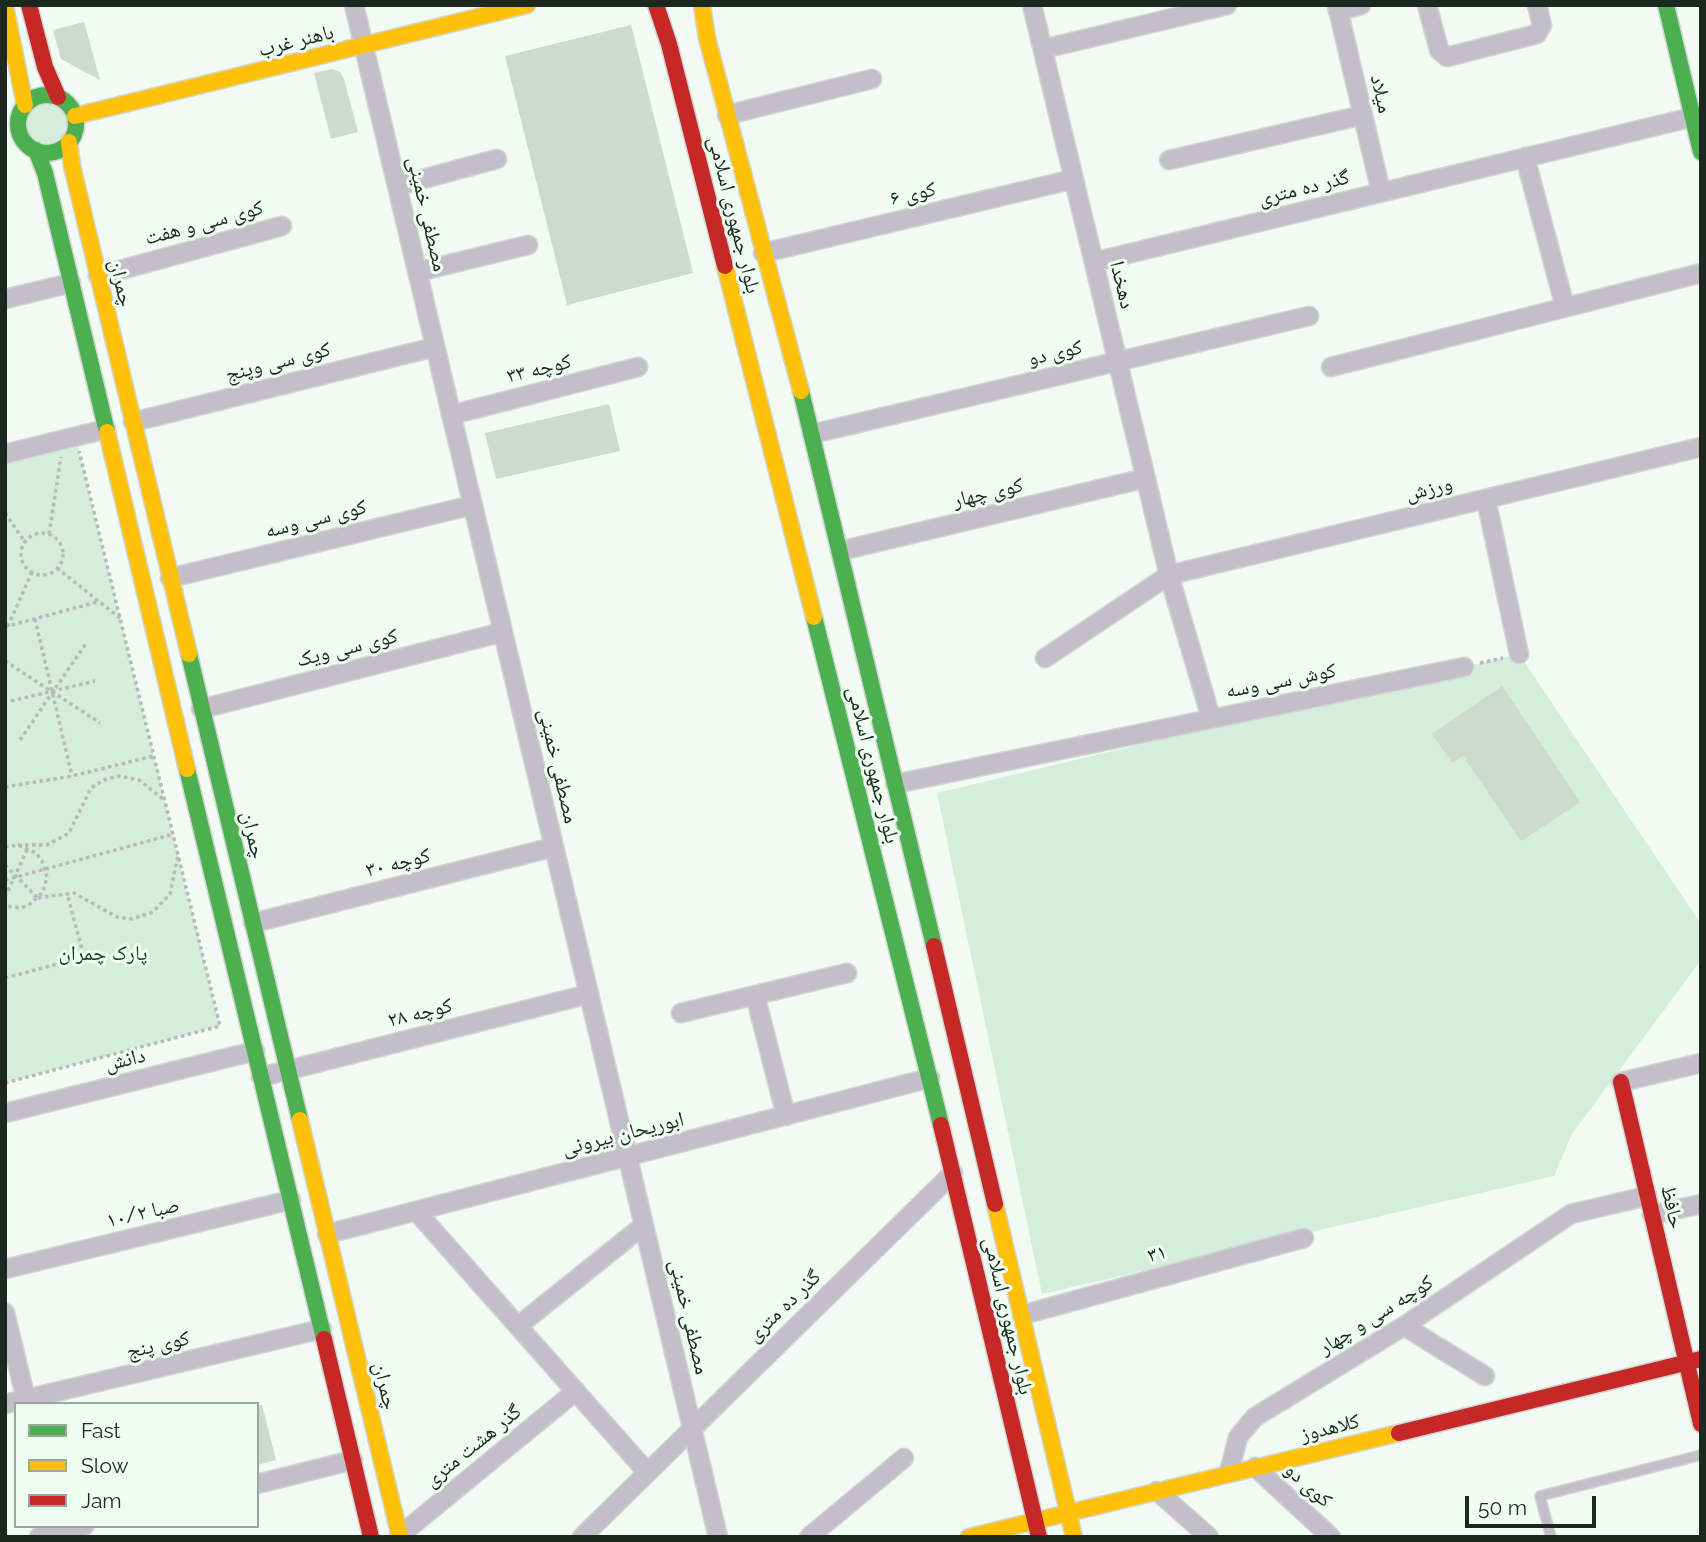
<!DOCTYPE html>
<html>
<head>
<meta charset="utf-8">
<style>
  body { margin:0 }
  #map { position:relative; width:1706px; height:1542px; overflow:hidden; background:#f1faf3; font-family:Raleway,sans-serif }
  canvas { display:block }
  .frame { position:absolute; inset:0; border:7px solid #1c271f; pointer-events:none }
  .legend { position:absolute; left:14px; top:1402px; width:245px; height:126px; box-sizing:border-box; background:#edfef0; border:2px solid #99a89c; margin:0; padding:9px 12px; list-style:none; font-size:21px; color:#1c271f }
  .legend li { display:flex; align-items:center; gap:14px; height:35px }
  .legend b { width:35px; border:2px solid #99a89c }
  .scale { position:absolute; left:1465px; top:1496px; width:131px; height:32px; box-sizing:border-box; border:4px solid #1c271f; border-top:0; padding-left:9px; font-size:21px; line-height:24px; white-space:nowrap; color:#1c271f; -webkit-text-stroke:5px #edfef0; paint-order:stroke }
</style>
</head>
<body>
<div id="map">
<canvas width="1706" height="1542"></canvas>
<div class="frame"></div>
<ul class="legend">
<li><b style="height:9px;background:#4caf50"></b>Fast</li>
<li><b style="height:9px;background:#ffc107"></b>Slow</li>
<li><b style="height:9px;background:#c62828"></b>Jam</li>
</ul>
<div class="scale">50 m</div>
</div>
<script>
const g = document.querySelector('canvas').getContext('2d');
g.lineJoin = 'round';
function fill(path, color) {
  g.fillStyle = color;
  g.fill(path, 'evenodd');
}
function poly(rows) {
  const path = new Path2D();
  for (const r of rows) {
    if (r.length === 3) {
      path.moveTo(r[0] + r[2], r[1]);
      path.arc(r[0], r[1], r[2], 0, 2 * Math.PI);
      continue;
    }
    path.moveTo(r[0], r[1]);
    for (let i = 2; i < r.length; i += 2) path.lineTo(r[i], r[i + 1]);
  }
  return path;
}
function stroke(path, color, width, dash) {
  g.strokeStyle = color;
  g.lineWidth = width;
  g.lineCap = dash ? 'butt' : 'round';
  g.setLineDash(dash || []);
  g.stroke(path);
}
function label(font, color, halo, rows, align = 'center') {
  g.font = font + ' Raleway,"Noto Naskh Arabic",sans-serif';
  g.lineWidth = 6;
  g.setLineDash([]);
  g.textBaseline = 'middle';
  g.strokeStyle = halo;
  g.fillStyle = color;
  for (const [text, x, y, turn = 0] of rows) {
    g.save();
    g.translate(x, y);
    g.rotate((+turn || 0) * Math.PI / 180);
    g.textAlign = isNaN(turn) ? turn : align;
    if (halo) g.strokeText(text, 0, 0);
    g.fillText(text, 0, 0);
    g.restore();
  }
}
fill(poly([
  [47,123,20],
  [78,447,220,1026,5,1083,5,465],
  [1519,654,1701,924,1701,960,1572,1134,1554,1176,1042,1294,937,793]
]), '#d5eddb');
fill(poly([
  [84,22,100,80,61,59,53,30],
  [631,25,693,273,567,305,505,56],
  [332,69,340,72,344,79,358,132,331,139,314,73],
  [609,404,620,451,496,479,485,433],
  [1502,686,1580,802,1521,841,1463,756,1452,763,1432,734],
  [262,1405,276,1460,257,1465,257,1406]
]), '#ccdacf');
const lane = poly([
  [1551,1537,1540,1496,1701,1455]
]);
const street = poly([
  [354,5,718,1537],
  [1032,5,1169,575,1701,447],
  [1337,5,1381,192],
  [1427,5,1439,50,1447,57,1537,34,1542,25,1537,5],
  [1338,11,1361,5],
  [1043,49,1227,5],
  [727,115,872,79],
  [1525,157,1565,307],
  [1169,160,1363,115],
  [397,186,497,159],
  [763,253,1074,179],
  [1094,262,1693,117],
  [417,272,528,245],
  [98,276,282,226],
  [5,299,71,283],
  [1331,367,1701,273],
  [451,415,638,367],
  [133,422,435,347],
  [812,434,1309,316],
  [5,454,106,429],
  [1486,499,1519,654],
  [840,551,1146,478],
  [170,578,473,505],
  [1045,658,1169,575,1211,718],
  [201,709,503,632],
  [895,784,1464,667],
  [253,923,554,847],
  [755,995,786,1116],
  [681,1013,847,973],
  [261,1077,589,994],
  [1621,1082,1701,1063],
  [5,1113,255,1051],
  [416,1211,647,1472],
  [1652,1215,1701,1204],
  [327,1234,930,1078],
  [5,1269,291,1200],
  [5,1313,27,1404],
  [1022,1315,1304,1238],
  [518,1326,644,1225],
  [1404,1326,1485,1376],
  [5,1404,322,1329],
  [1255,1467,1331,1537],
  [1229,1472,1238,1437,1255,1417,1404,1326,1571,1214,1647,1196],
  [257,1484,353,1460],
  [1157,1491,1209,1537],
  [399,1536,576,1391],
  [39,1537,84,1526],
  [582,1537,953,1173],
  [809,1537,904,1458]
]);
const fast = poly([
  [1666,5,1701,152],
  [47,124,29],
  [36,150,45,173,107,432],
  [801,391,934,946],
  [814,617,941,1125],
  [189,654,300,1120],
  [187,769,324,1339]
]);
const slow = poly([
  [702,5,707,38,801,391],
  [5,6,25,105],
  [75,116,527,5],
  [69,142,72,166,189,654],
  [725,266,814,617],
  [107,432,187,769],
  [300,1120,400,1537],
  [995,1204,1074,1537],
  [969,1537,1399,1433]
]);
const jam = poly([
  [29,5,45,67,58,97],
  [656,5,669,44,725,266],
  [934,946,995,1204],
  [1621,1082,1701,1424],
  [941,1125,1039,1537],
  [324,1339,371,1537],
  [1399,1433,1701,1359]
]);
stroke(lane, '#d0d7d2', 12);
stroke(street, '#d0d7d2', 21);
stroke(fast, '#d0d7d2', 19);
stroke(slow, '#d0d7d2', 19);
stroke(jam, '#d0d7d2', 19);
stroke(poly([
  [5,513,25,542],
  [42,554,21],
  [49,534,61,457],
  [57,568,121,619],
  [32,572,8,626,97,602],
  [35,619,72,776],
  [5,661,100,723],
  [1480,663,1503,658],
  [11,701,95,681],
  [20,740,87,642],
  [5,787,72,776,154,756],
  [18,845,47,845,69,833,91,788,104,780,119,776,139,780,164,800],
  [5,847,18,845,36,853,42,861,47,877,43,892,30,904,21,908,5,906],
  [5,865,38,898],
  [5,880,174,834],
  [5,897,28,848],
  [38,898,74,893,117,917,132,919,153,912,170,894,178,855],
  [5,978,84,957,67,893],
  [5,1083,220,1026,79,451]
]), '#b9b8bd', 3.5, [3.5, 3.5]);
stroke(lane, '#c3bec9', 9);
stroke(street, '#c3bec9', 18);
stroke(fast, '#4caf50', 16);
stroke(slow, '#ffc107', 16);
stroke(jam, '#c62828', 16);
label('21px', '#1c271f', '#edfef0', [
  ["باهنر غرب",296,41,-14],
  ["میلاد",1381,94,77],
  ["گذر ده متری",1304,188,-14],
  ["کوی ۶",913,194,-13],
  ["مصطفی خمینی",427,214,77],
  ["بلوار جمهوری اسلامی",734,215,76],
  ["کوی سی و هفت",204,223,-15],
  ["چمران",121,283,77],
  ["دهخدا",1122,285,76],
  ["کوی دو",1055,353,-13],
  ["کوی سی وپنج",278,362,-14],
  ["کوچه ۳۳",539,369,-14],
  ["ورزش",1429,489,-14],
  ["کوی چهار",988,493,-13],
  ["کوی سی وسه",316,519,-14],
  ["کوی سی ویک",347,648,-14],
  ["کوش سی وسه",1281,681,-11],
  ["بلوار جمهوری اسلامی",873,765,76],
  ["مصطفی خمینی",558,766,77],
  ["چمران",253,835,77],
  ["کوچه ۳۰",398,863,-14],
  ["کوچه ۲۸",420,1013,-14],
  ["دانش",125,1060,-14],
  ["ابوریحان بیرونی",623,1134,-14],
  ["حافظ",1672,1207,77],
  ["صبا ۱۰/۲",143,1213,-13],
  ["۳۱",1157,1254,-15],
  ["گذر ده متری",784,1306,-44],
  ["کوچه سی و چهار",1376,1315,-32],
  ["بلوار جمهوری اسلامی",1008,1316,77],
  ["مصطفی خمینی",689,1317,77],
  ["کوی پنج",158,1345,-13],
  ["چمران",385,1386,77],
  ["کلاهدوز",1330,1428,-14],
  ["گذر هشت متری",473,1446,-39],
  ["کوی دو",1308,1485,42]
]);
label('21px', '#10391f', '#edfef0', [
  ["پارک چمران",103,954]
]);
</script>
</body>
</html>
